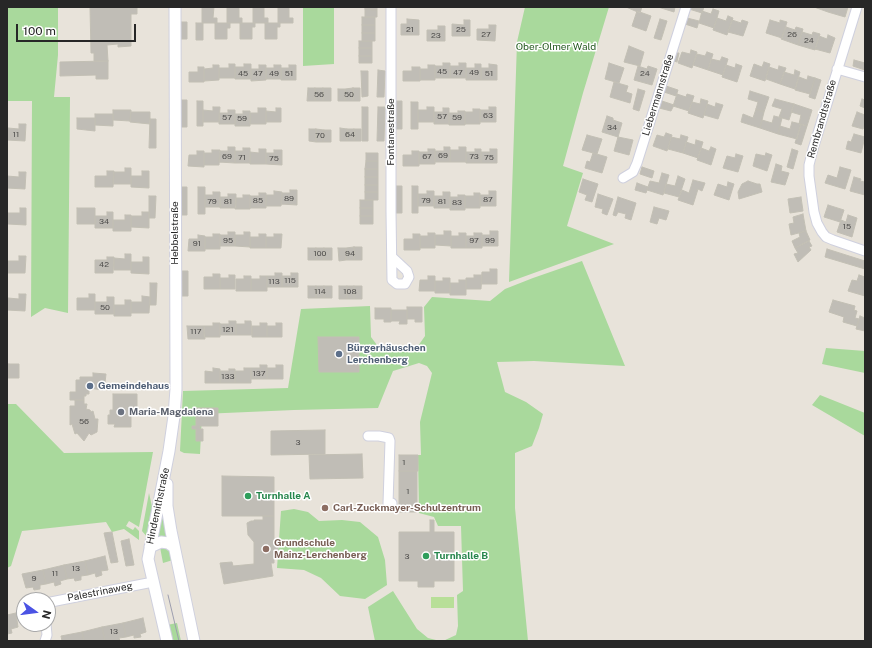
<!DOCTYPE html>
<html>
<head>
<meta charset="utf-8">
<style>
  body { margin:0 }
  #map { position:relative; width:872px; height:648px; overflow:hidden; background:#e8e3da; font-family:"Public Sans",sans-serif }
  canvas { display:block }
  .frame { position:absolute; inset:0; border:8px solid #272727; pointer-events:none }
  .north { position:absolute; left:16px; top:592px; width:40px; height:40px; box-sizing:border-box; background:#fff; border:1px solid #a9a9a9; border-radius:50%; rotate:104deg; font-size:11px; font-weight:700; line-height:16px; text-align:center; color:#272727 }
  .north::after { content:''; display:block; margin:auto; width:14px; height:18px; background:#4b53e4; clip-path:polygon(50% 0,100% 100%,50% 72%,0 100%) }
  .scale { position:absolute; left:16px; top:24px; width:120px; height:18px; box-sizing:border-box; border:2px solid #272727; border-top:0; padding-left:5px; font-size:12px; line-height:14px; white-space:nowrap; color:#272727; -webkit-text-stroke:3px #fff; paint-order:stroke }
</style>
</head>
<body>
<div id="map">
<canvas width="872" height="648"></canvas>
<div class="frame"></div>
<div class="north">N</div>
<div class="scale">100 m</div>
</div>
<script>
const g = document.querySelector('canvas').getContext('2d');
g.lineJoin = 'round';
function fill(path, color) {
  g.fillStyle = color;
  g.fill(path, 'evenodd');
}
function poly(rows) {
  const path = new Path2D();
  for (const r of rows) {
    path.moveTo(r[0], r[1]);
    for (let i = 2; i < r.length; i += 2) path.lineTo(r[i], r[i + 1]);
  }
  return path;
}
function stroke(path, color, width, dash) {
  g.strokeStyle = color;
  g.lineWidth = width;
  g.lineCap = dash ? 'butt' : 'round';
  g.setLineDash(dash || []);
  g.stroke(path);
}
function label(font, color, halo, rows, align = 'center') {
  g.font = font + ' "Public Sans",sans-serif';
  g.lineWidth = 3;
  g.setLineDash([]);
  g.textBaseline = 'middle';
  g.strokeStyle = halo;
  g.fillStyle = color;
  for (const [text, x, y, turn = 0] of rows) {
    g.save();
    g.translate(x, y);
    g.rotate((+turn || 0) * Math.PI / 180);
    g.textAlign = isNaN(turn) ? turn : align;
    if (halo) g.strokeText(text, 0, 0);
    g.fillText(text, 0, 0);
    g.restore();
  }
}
fill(poly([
  [7,7,58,7,58,55,54,97,70,97,68,313,45,308,31,317,32,101,7,101],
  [303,7,334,7,334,64,303,66],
  [525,7,609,7,583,93,563,166,583,173,567,226,614,244,509,282,517,42],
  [582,261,625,366,534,361,497,362,505,392,526,402,543,414,539,428,532,446,515,453,515,508,528,641,443,641,456,635,458,626,457,595,463,591,461,526,438,526,434,517,419,513,418,455,421,455,420,422,432,373,427,366,419,363,393,371,378,408,294,410,202,414,200,454,184,453,180,451,183,391,288,388,301,309,370,306,371,337,377,345,418,346,425,336,424,307,432,297,490,301,505,289,533,278],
  [826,348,865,351,865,373,822,364],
  [820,395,865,413,865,436,812,405],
  [7,404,16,404,64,453,153,452,139,527,129,521,126,526,133,530,135,527,139,531,139,540,124,529,112,532,106,522,22,531,11,566,7,568],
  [149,493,153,511,148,538,142,531],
  [162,505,168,538,158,538,157,532],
  [294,509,308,512,319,521,342,520,360,522,378,537,385,560,387,585,365,599,340,596,321,578,304,570,277,568,281,511],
  [160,547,164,547,169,549,173,560,163,563],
  [393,591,417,629,428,638,440,641,375,641,368,607],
  [177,623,181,641,171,641,167,625]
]), '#a9d99c');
fill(poly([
  [431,597,454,597,454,608,431,608]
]), '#b8df98');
const building = poly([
  [90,7,137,7,137,14,131,14,131,46,118,47,118,44,107,45,108,61,94,61,94,53,91,53,90,7],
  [202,7,214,7,213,18,217,18,217,23,202,23,202,7],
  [227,7,239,7,239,18,242,18,242,23,227,23,227,7],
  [253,7,264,7,264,18,268,18,268,23,253,23,253,7],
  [278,7,289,7,289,18,293,18,293,23,278,23,278,7],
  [365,7,377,7,377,10,365,9,365,7],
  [626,7,642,7,640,13,626,7],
  [658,7,675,7,674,12,658,7],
  [690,7,704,7,702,13,689,9,690,7],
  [814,7,830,7,828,12,814,7],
  [830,7,848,7,845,17,828,12,830,7],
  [365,9,377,10,377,17,365,17,365,9],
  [713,9,719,11,714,28,699,23,702,11,711,14,713,9],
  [637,11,651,16,646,31,632,26,637,11],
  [728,16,733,18,727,35,713,30,717,18,726,21,728,16],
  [362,17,375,17,375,25,362,25,362,17],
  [687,18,699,21,697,28,685,24,687,18],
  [407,19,419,20,419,35,401,35,401,24,407,24,407,19],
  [660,19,667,21,661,40,654,38,660,19],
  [464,20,470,20,470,36,452,36,452,24,464,25,464,20],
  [732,20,741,23,742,20,748,22,743,36,728,32,732,20],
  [770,20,780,23,780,20,787,22,782,38,766,33,770,20],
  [181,22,187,22,187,39,181,39,181,22],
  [196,23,203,23,203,40,196,40,196,23],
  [215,23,230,23,230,28,227,28,227,39,215,39,215,23],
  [240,23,255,23,255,27,252,27,252,39,240,39,240,23],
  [265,23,280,23,280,27,277,27,277,39,265,39,265,23],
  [362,25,375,25,375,33,362,33,362,25],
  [489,25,496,25,495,41,477,40,477,29,489,29,489,25],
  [438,26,445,26,445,41,427,41,427,30,438,30,438,26],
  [786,27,795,30,796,27,803,29,798,45,781,39,786,27],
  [802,32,812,35,813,32,820,34,815,50,798,45,802,32],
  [362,33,375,33,375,41,362,41,362,33],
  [828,35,835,38,830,53,815,49,819,36,827,39,828,35],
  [359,41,372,41,372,48,359,48,359,41],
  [629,46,644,52,640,66,624,62,629,46],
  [359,48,372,48,372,56,359,56,359,48],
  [691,50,697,52,692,68,678,63,682,52,690,54,691,50],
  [707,52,713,54,708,70,693,65,697,54,705,56,707,52],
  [676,53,679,53,677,62,674,61,676,53],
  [359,56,372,56,372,63,359,63,359,56],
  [722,57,728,59,723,75,708,70,711,59,720,61,722,57],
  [854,60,865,63,865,70,853,66,854,60],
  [108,61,108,79,96,79,96,75,60,76,60,62,108,61],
  [764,62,770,64,765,81,750,76,754,64,762,67,764,62],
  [443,63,450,63,450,78,435,78,435,66,443,66,443,63],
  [459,63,466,63,466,78,450,78,450,66,459,66,459,63],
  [609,63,624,68,619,83,605,79,609,63],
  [229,64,235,64,235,78,219,78,219,68,229,68,229,64],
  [244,64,251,64,251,79,235,79,235,67,244,67,244,64],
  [475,64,481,64,481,80,466,80,466,68,475,68,475,64],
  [489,64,497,65,497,80,481,80,481,68,489,68,489,64],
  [736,64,742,66,737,82,722,77,726,65,735,68,736,64],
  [213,65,219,65,219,80,204,81,204,69,213,68,213,65],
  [259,65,266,65,266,80,251,81,251,69,259,69,259,65],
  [274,65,281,65,281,79,266,79,266,68,274,68,274,65],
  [289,65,296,65,296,80,281,80,281,68,289,68,289,65],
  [428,65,435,65,435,80,420,80,420,69,428,69,428,65],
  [638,66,647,69,648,66,657,69,652,85,634,80,638,66],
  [779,66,786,68,780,84,766,79,769,67,778,70,779,66],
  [198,67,204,67,204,82,189,82,189,72,198,72,198,67],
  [412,67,420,67,420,81,403,81,403,71,412,71,412,67],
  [378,70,385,71,384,97,377,97,378,70],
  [795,70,800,72,795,89,780,84,784,72,794,75,795,70],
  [361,71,368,71,368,96,362,97,361,71],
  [808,76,815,78,810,94,795,90,799,77,807,80,808,76],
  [815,78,821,80,815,99,809,97,815,78],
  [614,82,628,86,626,92,632,94,630,103,610,97,614,82],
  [666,86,678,90,676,96,664,92,666,86],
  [308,88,315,88,315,101,307,101,308,88],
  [315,88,323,88,323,101,315,101,315,88],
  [323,88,331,88,331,101,323,101,323,88],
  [353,88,360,88,360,101,353,101,353,88],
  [353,88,353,101,345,101,345,89,353,88],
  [338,89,345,89,345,101,338,101,338,89],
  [638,89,645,91,639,111,633,109,638,89],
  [750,91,769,97,764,112,756,109,758,102,748,99,750,91],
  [677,94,686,97,687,94,694,96,689,111,673,106,677,94],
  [701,99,708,101,703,118,688,113,692,102,700,104,701,99],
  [775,99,794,104,789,120,779,117,782,109,772,106,775,99],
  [862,99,865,100,865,99,865,108,860,106,862,99],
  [181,100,187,100,187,127,181,127,181,100],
  [197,101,203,101,203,126,197,126,197,101],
  [395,101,402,101,402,129,395,129,395,101],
  [662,101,674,105,671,111,659,108,662,101],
  [411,102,418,102,418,129,411,129,411,102],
  [716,103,723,105,718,119,704,115,707,104,715,107,716,103],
  [794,104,812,110,807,126,799,124,801,115,791,112,794,104],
  [213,107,220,107,219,122,203,122,203,110,213,111,213,107],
  [362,107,368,107,368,141,362,141,362,107],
  [378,107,385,107,384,141,377,141,378,107],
  [427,107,434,107,434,122,418,122,418,110,427,110,427,107],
  [489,107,496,107,496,122,480,122,480,110,489,110,489,107],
  [258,108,266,108,266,124,250,124,250,113,258,113,258,108],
  [276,108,281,108,281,122,266,122,266,111,276,112,276,108],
  [443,108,449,108,449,124,434,124,434,112,443,112,443,108],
  [473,109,480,109,480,124,465,124,465,112,473,112,473,109],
  [756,109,764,112,760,128,741,122,743,114,753,118,756,109],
  [113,110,131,110,130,121,113,120,113,110],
  [228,110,235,110,235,124,219,124,219,113,228,113,228,110],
  [243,111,250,111,250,126,235,126,235,114,243,114,243,111],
  [458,111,465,111,465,125,449,125,449,113,458,113,458,111],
  [131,112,150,112,150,124,130,122,131,112],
  [857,112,865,115,865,125,863,129,852,126,857,112],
  [95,114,113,114,113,126,95,125,95,114],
  [607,116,613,118,613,120,622,123,618,137,602,132,607,116],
  [774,116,782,118,778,134,760,128,762,120,772,123,774,116],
  [77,118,95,118,95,131,77,129,77,118],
  [150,119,156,119,156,148,149,148,150,119],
  [792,122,801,124,797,139,778,134,780,126,790,129,792,122],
  [19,124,26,124,25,141,7,140,8,128,19,129,19,124],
  [801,124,807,126,801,145,795,143,801,124],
  [340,128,347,129,347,141,340,141,340,128],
  [309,129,316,129,316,142,309,141,309,129],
  [316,129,324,130,323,142,316,142,316,129],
  [347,129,354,129,354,141,347,141,347,129],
  [354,129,361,129,361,141,354,141,354,129],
  [324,130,331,130,331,142,323,142,324,130],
  [666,133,672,135,667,151,653,146,657,135,664,137,666,133],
  [854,134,865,137,861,153,846,149,848,141,851,142,854,134],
  [587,135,602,139,597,154,582,150,587,135],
  [681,135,688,137,683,153,668,149,671,137,680,139,681,135],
  [618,137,633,140,629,155,614,151,618,137],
  [696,140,703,142,698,158,683,153,686,142,695,145,696,140],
  [228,147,235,147,235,163,219,162,220,151,228,151,228,147],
  [444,147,450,147,450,162,435,162,435,151,444,151,444,147],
  [459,147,466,147,466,162,450,162,450,150,459,150,459,147],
  [711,147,716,149,711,165,697,160,701,148,709,151,711,147],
  [243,148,250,148,250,163,235,163,235,151,243,151,243,148],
  [259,149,266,149,266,164,250,164,250,152,259,153,259,149],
  [428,149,435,149,435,164,419,164,419,152,428,152,428,149],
  [475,149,481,149,481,163,466,163,466,152,475,152,475,149],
  [490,149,497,149,497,163,481,163,481,152,490,152,490,149],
  [792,149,798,151,793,169,787,167,792,149],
  [212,150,220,150,219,165,204,165,204,153,212,153,212,150],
  [274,150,282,150,282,165,266,164,266,153,274,153,274,150],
  [197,151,204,151,204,167,188,166,189,155,197,155,197,151],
  [412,151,419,151,419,166,403,166,403,155,412,155,412,151],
  [366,153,378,153,378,161,366,161,366,153],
  [593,153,607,157,602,173,585,168,587,161,590,162,593,153],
  [766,153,772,155,767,171,753,166,756,154,765,156,766,153],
  [736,154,743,156,738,172,723,168,727,156,735,158,736,154],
  [366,161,378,161,378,169,365,169,366,161],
  [776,164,782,166,781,171,789,173,785,185,771,182,776,164],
  [642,167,654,171,652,178,640,174,642,167],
  [840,167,851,170,845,189,825,183,828,175,837,178,840,167],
  [125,168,131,168,131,184,113,184,114,172,125,172,125,168],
  [365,169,378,169,378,177,365,177,365,169],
  [107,171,114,171,113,187,95,187,95,176,107,176,107,171],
  [142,171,149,171,149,188,131,187,131,176,142,176,142,171],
  [19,172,26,172,25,189,7,188,7,176,19,177,19,172],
  [662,173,669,175,663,195,647,190,650,181,659,183,662,173],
  [678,176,685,179,679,197,664,193,666,184,675,186,678,176],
  [365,177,378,177,378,185,365,185,365,177],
  [854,177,861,179,860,181,865,182,865,195,850,191,854,177],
  [583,179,598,184,592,202,585,200,587,195,579,192,583,179],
  [693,180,705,183,702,191,698,189,693,205,678,200,682,190,689,193,693,180],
  [748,181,757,184,760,184,762,192,739,199,738,192,742,184,748,181],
  [728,182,734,184,729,200,714,195,718,184,727,187,728,182],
  [637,183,648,187,646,193,635,190,637,183],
  [365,185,378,185,378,192,365,192,365,185],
  [396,186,402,186,402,213,395,213,396,186],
  [412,186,418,186,418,213,412,213,412,186],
  [181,187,187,187,187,215,181,215,181,187],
  [198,187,205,187,205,214,198,214,198,187],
  [290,190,297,190,297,205,281,204,282,193,290,193,290,190],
  [274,191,282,192,281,206,266,206,266,195,274,195,274,191],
  [427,191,434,191,434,206,418,206,418,194,427,194,427,191],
  [489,191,496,191,496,206,480,206,480,195,489,195,489,191],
  [213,192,220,192,220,207,205,207,205,195,213,195,213,192],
  [365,192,378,192,378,200,365,200,365,192],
  [443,192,450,192,450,208,434,208,434,196,443,196,443,192],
  [259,193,266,193,266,208,250,208,250,196,259,196,259,193],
  [474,193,480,193,480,208,465,208,465,196,474,196,474,193],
  [228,194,236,194,236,208,220,208,220,197,228,197,228,194],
  [598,194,613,199,607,215,602,213,603,209,595,207,598,194],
  [243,195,250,195,250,209,235,209,236,198,243,198,243,195],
  [458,195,465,195,465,210,450,210,450,197,458,197,458,195],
  [149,196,156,196,155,218,149,218,149,196],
  [618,197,636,203,631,220,625,218,626,214,618,212,616,216,613,215,618,197],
  [801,197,803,211,790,213,788,199,801,197],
  [360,200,373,200,373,208,360,208,360,200],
  [828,205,844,210,840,222,824,217,828,205],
  [654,207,669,211,666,220,659,218,657,224,650,222,654,207],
  [20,208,26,208,26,225,8,224,8,213,20,213,20,208],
  [77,208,95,208,95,224,77,224,77,208],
  [360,208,373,208,373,216,360,216,360,208],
  [107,212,113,212,113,228,95,228,95,216,107,216,107,212],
  [142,212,149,212,149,228,131,227,131,216,142,216,142,212],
  [803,214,806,231,791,235,789,224,794,223,793,217,803,214],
  [125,215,131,215,131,231,113,231,113,220,125,220,125,215],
  [848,215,857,218,852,237,837,232,841,220,846,222,848,215],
  [360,216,373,216,373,224,360,224,360,216],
  [444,231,451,231,451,246,435,245,435,235,444,235,444,231],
  [490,231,498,231,498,246,482,246,482,235,490,235,490,231],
  [806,231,810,240,795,248,792,241,800,237,799,233,806,231],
  [228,232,235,232,235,246,220,246,220,235,228,235,228,232],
  [244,232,250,232,250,247,235,246,235,235,244,235,244,232],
  [428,233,435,233,435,248,420,248,420,236,428,236,428,233],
  [459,233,466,233,466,248,451,248,451,236,459,236,459,233],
  [474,233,482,233,482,248,466,248,466,236,474,236,474,233],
  [213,234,220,234,220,249,205,249,205,237,213,237,213,234],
  [259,234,266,234,266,248,250,248,250,237,259,237,259,234],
  [274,234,282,234,281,248,266,248,266,237,274,237,274,234],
  [413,234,420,234,420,250,404,250,404,239,413,239,413,234],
  [198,235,205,236,205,251,188,251,189,239,198,239,198,235],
  [809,241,812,246,809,247,811,250,798,262,794,254,798,253,795,248,809,241],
  [354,247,362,247,362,260,354,260,354,247],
  [354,247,354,260,346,260,346,248,354,247],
  [308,248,316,248,316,260,308,260,308,248],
  [316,248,324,248,324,260,316,260,316,248],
  [324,248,332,248,332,260,324,260,324,248],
  [338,248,346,248,346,260,339,261,338,248],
  [827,249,865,261,865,269,825,257,827,249],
  [125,254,131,254,131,270,114,270,114,258,125,259,125,254],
  [19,256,26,256,25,273,8,273,8,261,19,261,19,256],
  [107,257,114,257,113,273,95,273,95,260,107,260,107,257],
  [143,257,149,257,149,274,131,273,131,262,143,262,143,257],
  [490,269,497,269,497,284,481,284,482,272,490,272,490,269],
  [181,271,188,271,188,296,181,296,181,271],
  [275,273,282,273,282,287,267,287,267,276,275,276,275,273],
  [291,273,298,273,298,287,282,287,282,276,291,276,291,273],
  [213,274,220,274,220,289,204,289,204,277,213,277,213,274],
  [229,275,235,275,235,289,220,289,220,278,229,278,229,275],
  [474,275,482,275,481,289,466,289,466,278,474,278,474,275],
  [859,275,865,277,865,296,848,291,852,280,857,281,859,275],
  [244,276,251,276,251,291,236,291,236,279,244,279,244,276],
  [260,276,267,276,267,291,251,291,251,279,260,279,260,276],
  [428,276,435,276,435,291,419,291,420,280,428,280,428,276],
  [443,278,450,278,450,293,435,293,435,281,443,281,443,278],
  [459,280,466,280,466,295,450,295,450,283,459,283,459,280],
  [150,283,157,283,156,305,150,305,150,283],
  [308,286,316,286,316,298,308,298,308,286],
  [316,286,324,286,324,298,316,298,316,286],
  [324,286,332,286,332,298,324,298,324,286],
  [339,286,347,286,347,299,339,299,339,286],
  [347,286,354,286,354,299,347,299,347,286],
  [354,286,362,286,362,299,354,299,354,286],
  [19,294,26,294,25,311,7,310,8,298,19,299,19,294],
  [89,294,95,294,95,310,77,310,77,298,89,298,89,294],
  [142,296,150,297,149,313,131,313,131,302,142,302,142,296],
  [107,297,114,297,114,314,95,314,95,302,107,302,107,297],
  [125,300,131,300,131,316,114,316,114,305,125,305,125,300],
  [833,300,855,306,854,310,857,311,855,318,859,319,857,326,843,322,844,317,829,312,833,300],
  [407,307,422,307,422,322,415,322,415,319,407,319,407,307],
  [375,308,391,308,391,322,384,322,384,319,375,319,375,308],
  [391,310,407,310,407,324,399,324,400,321,391,321,391,310],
  [860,316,865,318,865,331,856,329,860,316],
  [229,321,236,321,236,335,220,335,220,324,229,324,229,321],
  [245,321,251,321,252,335,236,335,236,324,245,324,245,321],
  [213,323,220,323,220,337,204,337,204,326,213,326,213,323],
  [260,323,267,323,267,337,252,337,252,326,260,326,260,323],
  [276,323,282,323,282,337,267,337,267,326,276,326,276,323],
  [187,326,204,326,205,339,188,339,187,326],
  [318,337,359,337,359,372,319,372,318,337],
  [7,364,9,364,9,378,7,378,7,364],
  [9,364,19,364,19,378,9,378,9,364],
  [260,365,267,365,267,379,251,379,251,368,260,368,260,365],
  [276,365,283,365,283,379,267,379,267,368,276,368,276,365],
  [213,368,220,369,220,383,205,383,205,371,213,372,213,368],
  [244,368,251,368,251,383,235,383,235,371,244,371,244,368],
  [229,369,235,369,235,383,220,383,220,371,229,371,229,369],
  [93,373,106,374,105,383,104,383,103,390,89,388,89,394,86,394,86,396,84,396,84,400,70,400,70,392,76,392,76,380,80,380,80,377,93,377,93,373],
  [113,394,137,394,137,408,131,408,131,427,114,427,115,424,108,424,108,415,110,415,110,410,113,410,113,394],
  [75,400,84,400,84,404,87,404,86,409,90,410,91,412,93,411,95,419,98,419,97,432,91,435,89,433,84,441,77,433,75,434,72,424,70,425,70,406,75,406,75,400],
  [196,408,218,408,218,426,200,426,200,429,203,429,203,441,196,441,196,429,192,429,192,426,196,426,196,408],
  [325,430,325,454,271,455,271,431,325,430],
  [362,454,363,478,310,479,309,455,362,454],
  [399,455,418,455,418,471,399,471,399,455],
  [399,471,417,471,417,512,399,512,399,471],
  [222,476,274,477,274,516,222,516,222,476],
  [263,516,274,516,274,543,278,543,278,555,274,554,274,563,271,563,273,576,224,584,220,563,232,562,233,566,254,564,254,542,248,535,247,523,251,521,254,521,254,520,263,520,263,516],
  [430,520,434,520,434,532,454,532,454,581,434,581,434,587,418,587,418,581,399,581,399,532,430,532,430,520],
  [112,532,118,562,111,563,104,533,112,532],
  [129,539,134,565,126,566,121,541,129,539],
  [105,556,108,570,101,571,102,575,96,577,95,573,88,575,85,561,105,556],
  [85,561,88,575,81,576,81,580,80,580,75,581,74,578,67,579,64,565,85,561],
  [64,565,67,579,60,581,61,584,55,586,54,582,46,584,43,570,64,565],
  [43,570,46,584,40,585,40,589,34,590,33,587,26,588,22,574,43,570],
  [16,613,18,627,11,629,12,633,7,634,7,615,16,613],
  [143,618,146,632,140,634,141,637,134,638,134,635,126,637,123,623,143,618],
  [123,623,126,637,119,638,120,641,113,641,113,640,105,641,102,627,123,623],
  [102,627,105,641,84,641,82,632,102,627],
  [82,632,84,641,62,641,61,636,82,632]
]);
fill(building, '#c0bdb6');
stroke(building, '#c2bfb4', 1);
const minor = poly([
  [391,7,391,212,392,280,397,284,405,284,409,277,407,271,392,257],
  [857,7,813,149,809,165,809,176,814,212,817,223,822,232,826,237,833,240,865,251],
  [837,69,865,77],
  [623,178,633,172,637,163,686,7],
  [368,436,379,436,389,438,390,441,388,504,392,503],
  [48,605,51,602,61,600,153,582],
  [45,641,47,635,46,624]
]);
const tertiary = poly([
  [167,484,167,506,171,531,194,641],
  [150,547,161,542,168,543,174,547],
  [167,641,148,559,169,451,174,416,176,389,175,7]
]);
stroke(minor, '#cfd0de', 11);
stroke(tertiary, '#cfd0de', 13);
stroke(minor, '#fff', 9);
stroke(tertiary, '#fff', 11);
stroke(poly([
  [168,595,179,641]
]), '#9d9eaf', 1);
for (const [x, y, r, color] of [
  [339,354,4,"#5c6f8a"],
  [90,386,4,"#5c6f8a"],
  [121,412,4,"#6b7280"],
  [248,496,4,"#2e9e5b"],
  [325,508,4,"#8d6e63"],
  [266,549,4,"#8d6e63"],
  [426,556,4,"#2e9e5b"]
]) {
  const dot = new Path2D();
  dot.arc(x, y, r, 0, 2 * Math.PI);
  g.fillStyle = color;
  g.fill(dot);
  stroke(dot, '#fff', 1.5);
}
label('8px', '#4d4c4b', null, [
  ["21",410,30],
  ["25",461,30],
  ["27",486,35],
  ["26",792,35],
  ["23",436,36],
  ["24",809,41],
  ["45",442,72],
  ["47",458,73],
  ["49",474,73],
  ["45",243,74],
  ["47",258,74],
  ["49",274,74],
  ["51",289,74],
  ["51",489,74],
  ["24",645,74],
  ["56",319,95],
  ["50",349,95],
  ["63",488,116],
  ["57",442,117],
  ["57",227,118],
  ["59",457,118],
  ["59",242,119],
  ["34",612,128],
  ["11",16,135],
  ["64",350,135],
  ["70",320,136],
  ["69",443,156],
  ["69",227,157],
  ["67",427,157],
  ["73",474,157],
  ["71",242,158],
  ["75",489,158],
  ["75",274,159],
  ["89",289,199],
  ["87",488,200],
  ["85",258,201],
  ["79",426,201],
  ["79",212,202],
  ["81",228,202],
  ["81",442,202],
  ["83",457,203],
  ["34",104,222],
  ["15",847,227],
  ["95",228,241],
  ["97",474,241],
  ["99",490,241],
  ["91",197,244],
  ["100",320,254],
  ["94",350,254],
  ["42",104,265],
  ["115",290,281],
  ["113",274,282],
  ["114",320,292],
  ["108",350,292],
  ["50",105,308],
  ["121",228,330],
  ["117",196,332],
  ["137",259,374],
  ["133",228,377],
  ["56",84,422],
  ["3",298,443],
  ["1",404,463],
  ["1",408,492],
  ["3",407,557],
  ["13",76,569],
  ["11",55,574],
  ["9",34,579],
  ["13",114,632]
]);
label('10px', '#255a21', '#fff', [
  ["Ober-Olmer Wald",556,47]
]);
label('10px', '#272727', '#fff', [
  ["Liebermannstraße",658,95,-73],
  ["Rembrandtstraße",822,119,-74],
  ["Fontanestraße",391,132,-90],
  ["Hebbelstraße",175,233,-90],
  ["Hindemithstraße",158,506,-78],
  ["Palestrinaweg",100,592,-11]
]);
label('bold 10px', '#4e5e75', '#fff', [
  ["Bürgerhäuschen",347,348],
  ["Lerchenberg",347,360],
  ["Gemeindehaus",98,386]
], 'left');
label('bold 10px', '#5b616d', '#fff', [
  ["Maria-Magdalena",129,412]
], 'left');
label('bold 10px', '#27864d', '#fff', [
  ["Turnhalle A",256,496],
  ["Turnhalle B",434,556]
], 'left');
label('bold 10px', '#785e54', '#fff', [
  ["Carl-Zuckmayer-Schulzentrum",333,508],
  ["Grundschule",274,543],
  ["Mainz-Lerchenberg",274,555]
], 'left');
</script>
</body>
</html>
